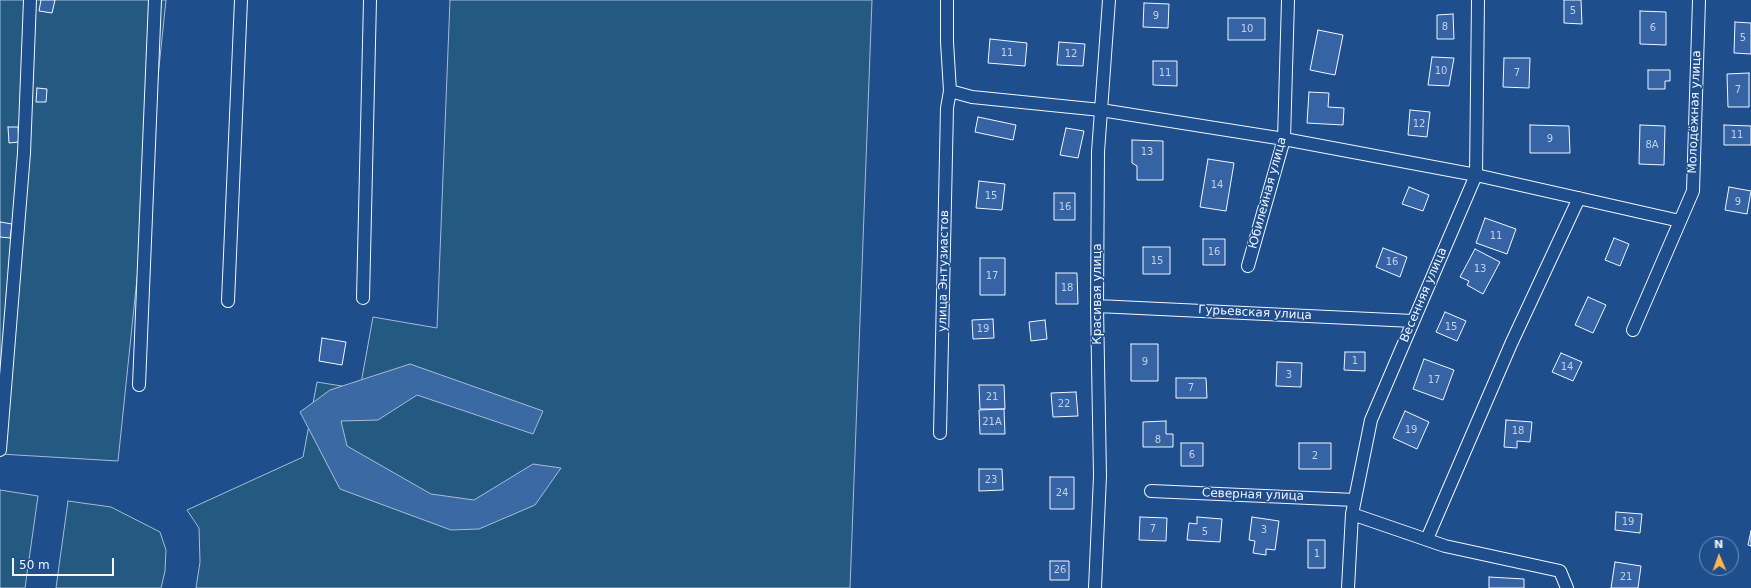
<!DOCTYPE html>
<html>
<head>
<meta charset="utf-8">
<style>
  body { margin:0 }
  #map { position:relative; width:1751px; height:588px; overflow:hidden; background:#1f4e8c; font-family:"DejaVu Sans",sans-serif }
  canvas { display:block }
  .north { position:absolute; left:1699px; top:536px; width:40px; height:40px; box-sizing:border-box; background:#1f4e8c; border:1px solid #7391ba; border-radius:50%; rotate:358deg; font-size:11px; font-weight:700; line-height:16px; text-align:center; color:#f2f6ff }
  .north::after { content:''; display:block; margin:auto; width:14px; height:18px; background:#ffb74d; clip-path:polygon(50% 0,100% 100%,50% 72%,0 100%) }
  .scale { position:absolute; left:12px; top:558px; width:102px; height:18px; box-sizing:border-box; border:2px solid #f2f6ff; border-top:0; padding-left:5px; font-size:12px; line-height:14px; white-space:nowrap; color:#f2f6ff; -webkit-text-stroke:3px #1f4e8c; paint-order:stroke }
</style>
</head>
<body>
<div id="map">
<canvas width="1751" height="588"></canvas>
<div class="north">N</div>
<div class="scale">50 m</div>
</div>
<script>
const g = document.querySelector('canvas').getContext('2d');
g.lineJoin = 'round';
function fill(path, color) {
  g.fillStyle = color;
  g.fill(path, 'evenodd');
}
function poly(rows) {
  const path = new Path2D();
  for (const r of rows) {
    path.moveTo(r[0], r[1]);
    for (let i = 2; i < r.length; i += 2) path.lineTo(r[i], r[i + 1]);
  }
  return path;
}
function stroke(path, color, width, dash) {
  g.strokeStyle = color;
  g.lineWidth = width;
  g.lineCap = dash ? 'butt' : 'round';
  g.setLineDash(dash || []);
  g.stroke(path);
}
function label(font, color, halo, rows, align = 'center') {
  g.font = font + ' "DejaVu Sans",sans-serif';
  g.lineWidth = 3;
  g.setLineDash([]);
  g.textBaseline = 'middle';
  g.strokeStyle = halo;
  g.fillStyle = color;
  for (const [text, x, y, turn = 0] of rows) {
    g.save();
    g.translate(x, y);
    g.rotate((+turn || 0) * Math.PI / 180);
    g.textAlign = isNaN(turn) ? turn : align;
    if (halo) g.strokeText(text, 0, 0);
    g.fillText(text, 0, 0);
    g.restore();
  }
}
const green = poly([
  [0,0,166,0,118,461,0,454,0,0],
  [450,0,872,0,850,588,196,588,200,562,199,528,187,510,303,457,317,382,360,389,373,317,437,328,450,0],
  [0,490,38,496,25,588,0,588,0,490],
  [68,501,111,507,160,532,166,550,165,571,161,588,56,588,68,501]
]);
fill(green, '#245a82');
stroke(green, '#a8bbd7', 1);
const water = poly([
  [410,364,543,411,533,434,417,395,378,420,341,421,347,446,431,494,474,500,533,464,561,468,535,505,479,529,451,530,340,489,300,412,330,390,410,364]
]);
fill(water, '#3b69a3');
stroke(water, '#a8bbd7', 1);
const building = poly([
  [41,0,55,0,52,13,39,11,41,0],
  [1564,0,1581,0,1582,24,1564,23,1564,0],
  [1144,3,1169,4,1168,28,1143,27,1144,3],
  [1640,11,1666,12,1666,45,1640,44,1640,11],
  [1453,14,1454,39,1437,39,1437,15,1453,14],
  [1228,18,1265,18,1265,40,1228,40,1228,18],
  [1735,22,1751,23,1751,54,1734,53,1735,22],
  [1318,30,1343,35,1335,75,1310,70,1318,30],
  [990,39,1027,43,1025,66,988,63,990,39],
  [1059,42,1085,44,1083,66,1057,65,1059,42],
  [1432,57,1454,58,1449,86,1428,85,1432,57],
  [1504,58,1530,58,1529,88,1503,87,1504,58],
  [1153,61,1177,61,1177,86,1153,85,1153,61],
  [1648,70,1670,70,1670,81,1665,81,1665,89,1648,89,1648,70],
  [1749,73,1749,107,1728,107,1727,74,1749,73],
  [37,88,47,89,46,102,36,102,37,88],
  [1309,92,1329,93,1328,107,1344,108,1343,125,1307,123,1309,92],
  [1410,110,1430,112,1427,137,1408,135,1410,110],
  [978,117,1016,125,1013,140,975,132,978,117],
  [1530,125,1569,126,1570,153,1530,153,1530,125],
  [1640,125,1665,126,1664,165,1639,164,1640,125],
  [1724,125,1751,126,1751,145,1724,145,1724,125],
  [8,127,18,127,19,142,9,143,8,127],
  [1066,128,1084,131,1078,158,1060,155,1066,128],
  [1132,140,1163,141,1163,180,1137,180,1137,166,1132,163,1132,140],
  [1208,159,1234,163,1226,211,1200,207,1208,159],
  [979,181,1005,184,1002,210,976,208,979,181],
  [1409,187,1429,195,1423,211,1402,204,1409,187],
  [1729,187,1751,191,1747,214,1725,210,1729,187],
  [1054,193,1075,193,1075,220,1054,220,1054,193],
  [1485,218,1516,229,1507,254,1476,243,1485,218],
  [0,222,12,224,10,238,0,237,0,222],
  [1614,238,1629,244,1620,266,1605,260,1614,238],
  [1203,239,1225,239,1225,265,1203,265,1203,239],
  [1143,247,1170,247,1170,274,1143,274,1143,247],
  [1383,248,1407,257,1400,277,1376,267,1383,248],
  [1475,249,1500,262,1483,294,1467,285,1469,281,1460,277,1475,249],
  [980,258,1005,258,1005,295,980,295,980,258],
  [1056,273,1077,273,1078,304,1056,304,1056,273],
  [1588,297,1606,305,1593,333,1575,325,1588,297],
  [1445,312,1466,321,1457,341,1436,332,1445,312],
  [993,319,994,338,973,339,972,320,993,319],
  [1045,320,1047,339,1031,341,1029,322,1045,320],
  [322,338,346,342,342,365,319,361,322,338],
  [1131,344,1158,344,1158,381,1131,381,1131,344],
  [1345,352,1365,352,1365,371,1344,370,1345,352],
  [1561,353,1582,362,1573,381,1552,372,1561,353],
  [1424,359,1454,370,1443,400,1413,389,1424,359],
  [1277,362,1302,363,1301,387,1276,386,1277,362],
  [1176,378,1206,378,1207,398,1176,398,1176,378],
  [979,385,1004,385,1005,409,980,409,979,385],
  [1076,392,1078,416,1053,417,1051,393,1076,392],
  [1004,409,1005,434,980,434,979,410,1004,409],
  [1405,411,1429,422,1417,449,1393,438,1405,411],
  [1506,420,1532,422,1530,442,1517,441,1517,448,1504,447,1506,420],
  [1166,421,1166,434,1173,434,1173,447,1143,447,1143,422,1166,421],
  [1181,443,1203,443,1203,466,1181,466,1181,443],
  [1299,443,1331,443,1331,469,1299,469,1299,443],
  [979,469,1002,469,1003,490,979,491,979,469],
  [1050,477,1074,477,1074,509,1050,509,1050,477],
  [1616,512,1642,514,1640,533,1615,530,1616,512],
  [1140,517,1167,518,1166,541,1139,540,1140,517],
  [1197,517,1222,519,1220,542,1187,540,1189,523,1197,524,1197,517],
  [1252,517,1279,521,1275,550,1266,549,1266,555,1253,553,1255,541,1249,540,1252,517],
  [1751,531,1751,546,1748,545,1751,531],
  [1308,540,1325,540,1325,568,1308,568,1308,540],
  [1050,561,1069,561,1069,580,1050,580,1050,561],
  [1615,562,1641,566,1638,588,1611,588,1615,562],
  [1489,577,1524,579,1524,588,1489,588,1489,577]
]);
fill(building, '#3563a3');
stroke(building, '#f2f6ff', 1);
const minor = poly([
  [947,0,947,42,950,91],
  [1248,266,1284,139,1288,0],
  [363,298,370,0],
  [228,301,241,0],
  [1097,306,1413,321],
  [1633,330,1693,191,1699,0],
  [139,385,155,0],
  [940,433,947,108,950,91,972,97,1101,110,1284,139,1476,175,1680,221],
  [0,450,24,153,30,0],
  [1151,491,1355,500],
  [1352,514,1445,546,1560,571,1567,588],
  [1427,539,1511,344,1579,198],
  [1095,588,1100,476,1097,306,1098,152,1109,0],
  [1348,588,1352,514,1371,420,1476,175,1478,0]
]);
stroke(minor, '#f2f6ff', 14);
stroke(minor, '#1f4e8c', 12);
label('10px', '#c3d1e8', null, [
  ["5",1573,11],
  ["9",1156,16],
  ["8",1445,27],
  ["6",1653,28],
  ["10",1247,29],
  ["5",1743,38],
  ["11",1007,53],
  ["12",1071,54],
  ["10",1441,71],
  ["11",1165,73],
  ["7",1517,73],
  ["7",1738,90],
  ["12",1419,124],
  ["11",1737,135],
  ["9",1550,139],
  ["8А",1652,145],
  ["13",1147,152],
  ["14",1217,185],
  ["15",991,196],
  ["9",1738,202],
  ["16",1065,207],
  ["11",1496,236],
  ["16",1214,252],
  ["15",1157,261],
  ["16",1392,262],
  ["13",1480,269],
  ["17",992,276],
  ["18",1067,288],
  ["15",1451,327],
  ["19",983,329],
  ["1",1355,361],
  ["9",1145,362],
  ["14",1567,367],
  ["3",1289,375],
  ["17",1434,380],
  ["7",1191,388],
  ["21",992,397],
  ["22",1064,404],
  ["21А",992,422],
  ["19",1411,430],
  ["18",1518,431],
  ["8",1158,440],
  ["6",1192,455],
  ["2",1315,456],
  ["23",991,480],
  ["24",1062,493],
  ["19",1628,522],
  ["7",1153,529],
  ["3",1264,530],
  ["5",1205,532],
  ["1",1317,554],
  ["26",1060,570],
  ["21",1626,577]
]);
label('12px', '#f2f6ff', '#1f4e8c', [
  ["Молодёжная улица",1695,112,-88],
  ["Юбилейная улица",1268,193,-75],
  ["улица Энтузиастов",944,271,-89],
  ["Красивая улица",1098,294,-90],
  ["Весенняя улица",1424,295,-67],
  ["Гурьевская улица",1255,313,3],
  ["Северная улица",1253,495,2]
]);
</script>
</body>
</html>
